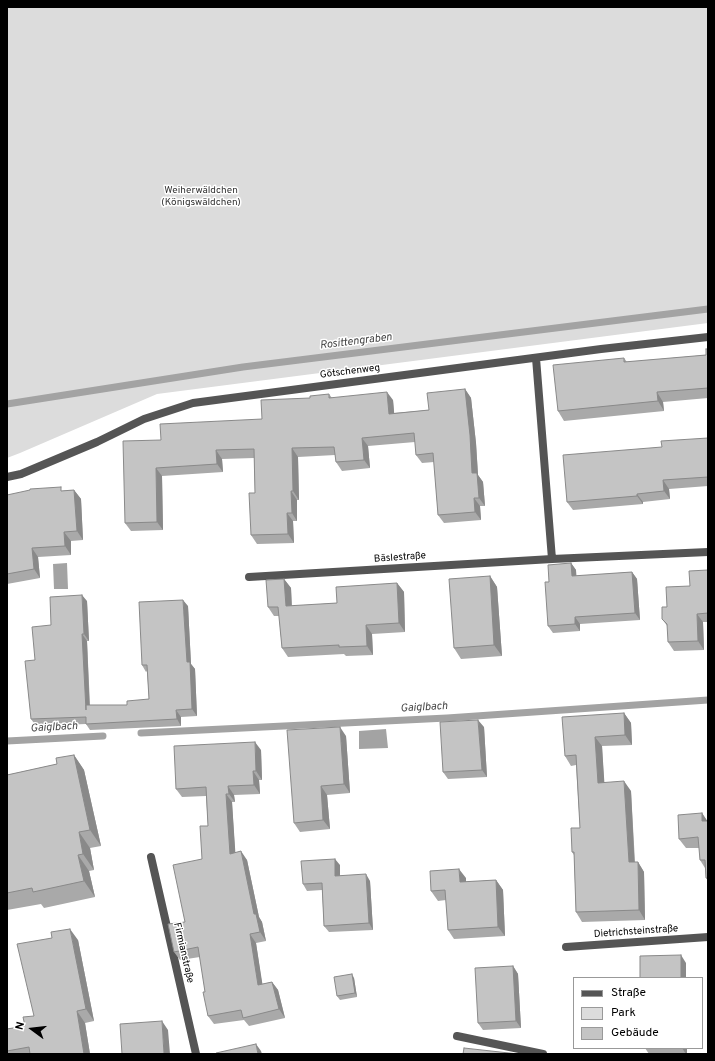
<!DOCTYPE html>
<html>
<head>
<meta charset="utf-8">
<style>
  body { margin:0 }
  #map { position:relative; width:715px; height:1061px; overflow:hidden; background:#fff; font-family:Overpass,sans-serif }
  canvas { display:block }
  .frame { position:absolute; inset:0; border:8px solid #000; pointer-events:none }
  .legend { position:absolute; left:573px; top:977px; width:130px; height:72px; box-sizing:border-box; background:#fff; border:1px solid #999; margin:0; padding:5px 7px; list-style:none; font-size:12px; color:#000 }
  .legend li { display:flex; align-items:center; gap:8px; height:20px }
  .legend b { width:20px; border:1px solid #999 }
  .north { position:absolute; left:12px; top:1009px; width:40px; height:40px; -webkit-text-stroke:3px #fff; paint-order:stroke; rotate:285deg; font-size:11px; font-weight:700; line-height:16px; text-align:center; color:#000 }
  .north::after { content:''; display:block; margin:auto; width:14px; height:18px; background:#000; clip-path:polygon(50% 0,100% 100%,50% 72%,0 100%) }
</style>
</head>
<body>
<div id="map">
<canvas width="715" height="1061"></canvas>
<div class="frame"></div>
<ul class="legend">
<li><b style="height:5px;background:#555"></b>Straße</li>
<li><b style="height:11px;background:#dcdcdc"></b>Park</li>
<li><b style="height:11px;background:#c4c4c4"></b>Gebäude</li>
</ul>
<div class="north">N</div>
</div>
<script>
const g = document.querySelector('canvas').getContext('2d');
g.lineJoin = 'round';
function fill(path, color) {
  g.fillStyle = color;
  g.fill(path, 'evenodd');
}
function poly(rows) {
  const path = new Path2D();
  for (const r of rows) {
    path.moveTo(r[0], r[1]);
    for (let i = 2; i < r.length; i += 2) path.lineTo(r[i], r[i + 1]);
  }
  return path;
}
function stroke(path, color, width, dash) {
  g.strokeStyle = color;
  g.lineWidth = width;
  g.lineCap = dash ? 'butt' : 'round';
  g.setLineDash(dash || []);
  g.stroke(path);
}
function label(font, color, halo, rows, align = 'center') {
  g.font = font + ' Overpass,sans-serif';
  g.lineWidth = 3;
  g.setLineDash([]);
  g.textBaseline = 'middle';
  g.strokeStyle = halo;
  g.fillStyle = color;
  for (const [text, x, y, turn = 0] of rows) {
    g.save();
    g.translate(x, y);
    g.rotate((+turn || 0) * Math.PI / 180);
    g.textAlign = isNaN(turn) ? turn : align;
    if (halo) g.strokeText(text, 0, 0);
    g.fillText(text, 0, 0);
    g.restore();
  }
}
fill(poly([
  [7,7,708,7,708,323,157,394,20,453,7,458]
]), '#dcdcdc');
fill(poly([
  [67,563,68,589,54,589,53,564],
  [386,729,388,748,359,749,359,731]
]), '#a3a3a3');
stroke(poly([
  [7,404,243,367,708,309],
  [141,733,447,718,708,700],
  [7,741,103,736]
]), '#a3a3a3', 7);
stroke(poly([
  [536,358,552,559],
  [7,477,21,474,97,442,144,419,193,403,601,349,708,337],
  [249,577,552,559,708,552],
  [151,857,196,1054],
  [566,947,708,937],
  [457,1036,543,1054]
]), '#555', 8);
fill(poly([
  [708,349,708,398,663,402,664,411,564,421,558,411,624,358,627,362,706,355],
  [465,389,471,398,476,443,478,475,483,482,485,506,480,506,481,520,444,523,438,515,434,462,422,463,416,455,415,442,368,446,370,468,342,471,336,462,335,455,298,457,299,500,297,500,297,521,293,521,294,543,257,544,251,535,255,493,254,458,222,459,223,472,162,476,163,530,131,531,125,523,161,440,262,419,310,398,329,394,332,398,393,400,394,413,429,410],
  [708,438,708,486,669,489,670,499,643,502,643,504,573,510,567,502,662,447],
  [74,490,81,499,83,540,71,541,71,555,38,557,40,578,7,584,7,495],
  [571,563,576,570,576,576,632,572,637,579,640,620,580,624,580,631,553,633,548,626,549,582],
  [708,570,708,622,703,622,704,650,674,651,668,642,668,627,662,619,667,607],
  [490,576,497,587,502,656,461,659,454,648],
  [284,579,291,588,292,606,337,603,397,583,404,592,405,632,372,634,373,655,346,656,344,654,288,657,282,648,279,616,274,616,268,607],
  [87,601,89,641,87,641,90,705,127,705,149,699,147,671,146,672,142,665,188,606,191,664,195,669,197,716,181,717,181,726,90,730,86,724,36,726,31,719,35,660,51,625],
  [624,713,631,723,632,745,602,746,604,783,631,791,635,862,638,862,644,872,645,920,582,922,576,912,574,855,572,852,580,828,576,765,571,766,565,756],
  [484,727,487,777,448,779,443,772],
  [346,736,350,793,327,795,330,829,300,832,294,823],
  [261,750,262,780,259,780,260,794,234,795,235,802,232,802,235,852,247,860,259,917,262,922,266,941,256,943,262,984,272,982,278,990,285,1018,249,1026,244,1020,214,1024,208,1016,205,992,200,957,180,960,174,952,185,922,202,859,208,826,206,796,182,797,176,789],
  [74,755,84,770,101,846,90,848,94,870,89,871,95,897,44,908,41,904,7,910,7,775,57,764],
  [702,813,707,821,708,821,708,881,706,878,705,868,700,860,699,848,686,848,679,839],
  [340,865,340,876,370,881,373,930,329,932,324,926,322,890,307,891,303,884],
  [466,878,466,882,496,880,503,890,505,936,454,939,448,930,446,900,438,901,431,891],
  [78,940,94,1021,85,1023,90,1054,7,1054,7,1029,25,1026,34,1016],
  [513,966,518,974,521,1028,483,1030,478,1023],
  [354,978,357,997,340,1000,337,996],
  [645,1048,687,1048,687,1054,649,1054]
]), '#a9a9a9');
fill(poly([
  [465,389,471,398,476,443,478,475,483,482,485,506,479,498,472,473],
  [387,392,393,400,395,422,389,414],
  [657,392,663,402,664,411,658,401],
  [362,438,368,446,370,468,364,460],
  [292,448,298,457,299,500,293,491],
  [216,450,222,459,223,472,217,464],
  [156,468,162,476,163,530,157,522],
  [663,480,669,489,670,499,664,491],
  [74,490,81,499,83,540,77,531],
  [291,491,297,500,297,521,292,513],
  [637,494,643,502,643,504,637,496],
  [474,498,480,506,481,520,475,512],
  [287,513,293,521,294,543,288,534],
  [64,532,71,541,71,555,65,546],
  [32,548,38,557,40,578,34,569],
  [571,563,576,570,577,583,572,576],
  [632,572,637,579,640,620,635,613],
  [490,576,497,587,502,656,494,645],
  [284,579,291,588,292,615,286,606],
  [397,583,404,592,405,632,399,623],
  [82,595,87,601,89,641,84,634],
  [183,600,188,606,191,664,195,669,197,716,192,709,187,662],
  [697,614,703,622,704,650,698,641],
  [575,617,580,624,580,631,575,624],
  [366,625,372,634,373,655,367,646],
  [82,634,87,641,90,717,86,710],
  [176,710,181,717,181,726,177,719],
  [624,713,631,723,632,745,625,735],
  [478,720,484,727,487,777,482,770],
  [340,727,346,736,350,793,344,784],
  [595,737,602,746,605,792,598,783],
  [255,742,261,750,262,780,256,771],
  [74,755,84,770,101,846,90,830],
  [253,771,259,780,260,794,254,785],
  [624,781,631,791,635,872,629,862],
  [228,786,234,795,235,802,229,794],
  [321,786,327,795,330,829,323,820],
  [226,794,232,802,236,862,230,854],
  [702,813,708,822,702,821],
  [79,832,90,848,94,870,83,854],
  [241,851,247,860,259,917,262,922,266,941,260,932,254,914],
  [78,855,89,871,95,897,84,881],
  [335,859,340,865,340,882,335,876],
  [638,862,644,872,645,920,639,910],
  [459,869,466,878,466,892,460,882],
  [366,874,370,881,373,930,369,923],
  [496,880,503,890,505,936,498,927],
  [70,929,78,940,94,1021,86,1009],
  [250,934,256,943,264,994,258,985],
  [681,955,686,963,686,978,681,978],
  [513,966,518,974,521,1028,516,1021],
  [352,974,354,978,357,997,355,993],
  [272,982,278,990,285,1018,279,1009],
  [77,1011,85,1023,90,1054,84,1054],
  [162,1021,168,1030,170,1054,164,1054],
  [256,1044,261,1051,262,1054,258,1054],
  [682,1048,687,1048,687,1054,686,1054]
]), '#898989');
const building = poly([
  [706,349,708,349,708,388,657,392,658,401,558,411,553,365,624,358,624,362,706,355,706,349],
  [465,389,470,435,472,473,477,473,479,498,474,498,475,512,438,515,433,453,416,455,414,433,362,438,364,460,336,462,334,447,292,448,293,491,291,491,292,513,287,513,288,534,251,535,249,493,255,493,254,449,216,450,217,464,156,468,157,522,125,523,123,441,161,440,160,424,262,419,261,400,310,398,310,396,329,394,329,398,387,392,389,414,429,410,427,393,465,389],
  [708,438,708,477,663,480,664,491,637,494,637,496,567,502,563,455,662,447,661,441,708,438],
  [61,487,61,491,74,490,77,531,64,532,65,546,32,548,34,569,7,574,7,495,30,490,30,489,61,487],
  [571,563,572,576,632,572,635,613,575,617,575,624,548,626,545,582,549,582,548,565,571,563],
  [708,570,708,613,697,614,698,641,668,642,667,624,662,619,662,607,667,607,666,587,690,586,689,571,708,570],
  [490,576,494,645,454,648,449,579,490,576],
  [284,579,286,606,337,603,336,587,397,583,399,623,366,625,367,646,339,647,339,645,282,648,278,607,268,607,266,580,284,579],
  [82,595,84,634,82,634,86,710,86,705,127,705,127,701,149,699,147,665,142,665,139,602,183,600,187,662,190,662,192,709,176,710,177,719,86,724,86,717,31,719,25,661,35,660,32,627,51,625,50,597,82,595],
  [624,713,625,735,595,737,598,783,624,781,629,862,638,862,639,910,576,912,574,852,572,852,571,828,580,828,576,755,565,756,562,717,624,713],
  [478,720,482,770,443,772,440,722,478,720],
  [340,727,344,784,321,786,323,820,294,823,287,730,340,727],
  [255,742,256,771,253,771,254,785,228,786,229,794,226,794,230,854,241,851,254,914,256,914,260,932,250,934,258,985,272,982,279,1009,243,1018,241,1010,208,1016,203,992,205,992,198,947,174,952,168,924,185,922,173,865,202,859,200,826,208,826,206,787,176,789,174,746,255,742],
  [74,755,90,830,79,832,83,854,78,855,84,881,33,892,32,888,7,893,7,775,57,764,56,758,74,755],
  [702,813,702,821,708,821,708,878,706,878,705,860,700,860,698,837,679,839,678,815,702,813],
  [335,859,335,876,366,874,369,923,324,926,322,883,303,884,301,861,335,859],
  [459,869,460,882,496,880,498,927,448,930,445,890,431,891,430,871,459,869],
  [70,929,86,1009,77,1011,84,1054,30,1054,29,1047,7,1051,7,1029,25,1026,23,1017,34,1016,17,944,52,938,51,932,70,929],
  [681,955,681,978,640,978,640,956,681,955],
  [513,966,516,1021,478,1023,475,968,513,966],
  [352,974,355,993,337,996,334,977,352,974],
  [162,1021,164,1054,122,1054,120,1024,162,1021],
  [256,1044,258,1054,216,1054,216,1053,256,1044],
  [464,1048,518,1054,463,1054,464,1048]
]);
fill(building, '#c4c4c4');
stroke(building, '#898989', 1);
label('10px', '#333', '#fff', [
  ["Weiherwäldchen",201,191],
  ["(Königswäldchen)",201,203]
]);
label('10px', '#000', '#fff', [
  ["Götschenweg",350,372,-7],
  ["Bäslestraße",400,558,-4],
  ["Dietrichsteinstraße",636,932,-4],
  ["Firmianstraße",183,953,77]
]);
label('italic 11px', '#444', '#fff', [
  ["Rosittengraben",356,342,-7],
  ["Gaiglbach",424,708,-3],
  ["Gaiglbach",54,728,-3]
]);
</script>
</body>
</html>
